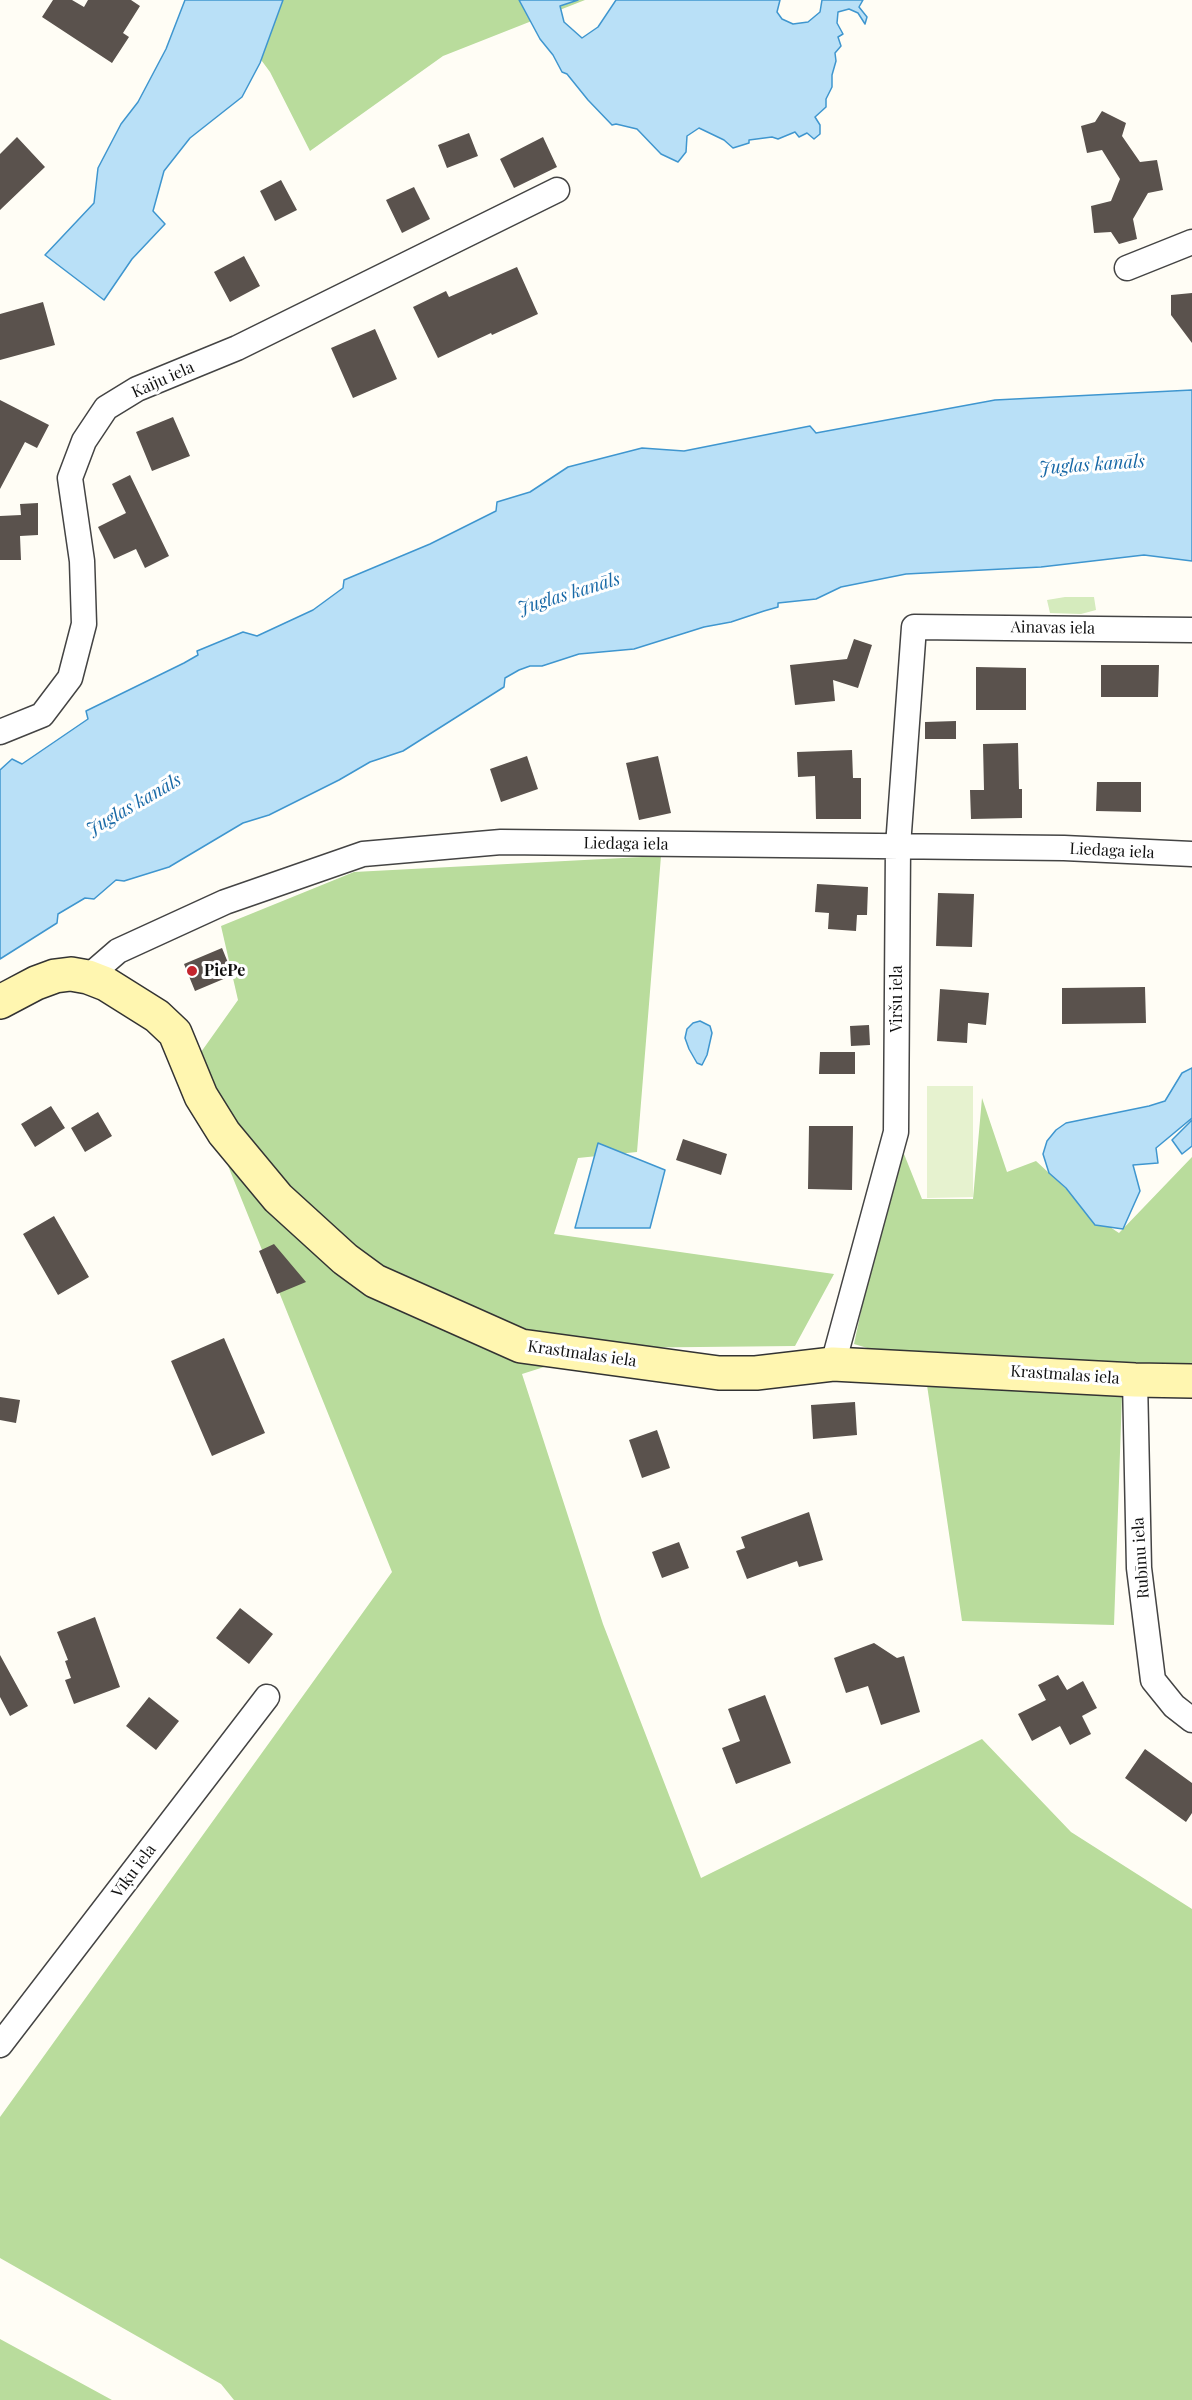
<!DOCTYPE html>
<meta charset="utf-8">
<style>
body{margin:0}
canvas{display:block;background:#fffdf5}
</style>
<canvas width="1192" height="2400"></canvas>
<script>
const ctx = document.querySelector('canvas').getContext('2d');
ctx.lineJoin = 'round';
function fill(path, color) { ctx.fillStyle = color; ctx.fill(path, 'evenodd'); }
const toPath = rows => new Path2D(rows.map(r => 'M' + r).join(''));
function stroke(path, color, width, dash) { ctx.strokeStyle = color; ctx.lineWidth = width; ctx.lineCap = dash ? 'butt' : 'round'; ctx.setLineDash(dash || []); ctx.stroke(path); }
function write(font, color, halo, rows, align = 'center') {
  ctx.font = font + ' "Playfair Display",serif'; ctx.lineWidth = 6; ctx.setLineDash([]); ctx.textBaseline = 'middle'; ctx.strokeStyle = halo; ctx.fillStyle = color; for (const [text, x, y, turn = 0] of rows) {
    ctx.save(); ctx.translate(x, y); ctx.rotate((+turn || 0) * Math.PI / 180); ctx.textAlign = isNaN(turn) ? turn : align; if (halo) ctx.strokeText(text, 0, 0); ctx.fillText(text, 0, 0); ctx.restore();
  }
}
const green = toPath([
 [1065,597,1094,597,1096,610,1081,614,1050,613,1047,600]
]);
const forest = toPath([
 [217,0,585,0,443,56,310,151,270,72],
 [661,856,637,1152,578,1158,554,1234,834,1274,795,1346,604,1348,522,1374,603,1624,701,1878,982,1739,1071,1832,1192,1909,1192,2400,234,2400,221,2384,0,2258,0,2117,392,1572,189,1069,238,1000,221,926,354,872],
 [982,1098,1007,1172,1036,1161,1101,1221,1119,1233,1192,1157,1192,1365,1123,1366,1114,1625,962,1621,924,1365,854,1344,883,1209,902,1149,922,1199,973,1199],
 [0,2339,112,2400,0,2400]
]);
const pitch = toPath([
 [927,1086,973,1086,973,1197,927,1198]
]);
const water = toPath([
 [185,0,283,0,260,63,242,97,190,138,164,171,153,211,165,224,132,259,104,300,45,255,94,203,98,168,121,124,138,102,166,49,185,0],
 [519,0,578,0,560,6,564,22,582,38,598,27,616,0,780,0,777,12,782,19,793,24,808,22,820,12,822,0,863,0,859,7,867,17,865,24,858,13,849,9,838,12,837,23,843,34,838,37,841,46,835,53,836,61,832,75,832,87,826,99,826,107,815,117,820,125,820,134,814,139,807,133,799,137,795,132,778,139,772,137,749,140,749,143,733,148,724,140,699,128,687,136,686,152,678,162,661,154,637,129,616,124,612,125,588,100,567,74,562,72,553,55,540,39,519,0],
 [1192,390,1192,561,1144,555,1041,567,906,574,841,587,816,599,778,603,778,607,764,611,731,622,704,627,634,649,579,654,542,666,530,666,519,670,505,678,504,687,403,751,370,762,339,780,269,815,243,823,169,867,124,881,116,880,94,899,85,898,58,914,57,923,0,959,0,770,12,759,22,764,88,719,86,711,184,663,198,655,197,651,243,632,257,636,313,610,343,588,344,580,430,544,496,511,497,502,530,492,568,467,642,448,684,451,810,426,816,433,995,400,1192,390],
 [700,1021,710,1026,712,1033,707,1055,702,1065,697,1063,689,1049,685,1038,687,1029,693,1023,700,1021],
 [1192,1068,1192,1118,1156,1148,1158,1163,1133,1165,1140,1191,1123,1229,1095,1225,1066,1188,1049,1173,1043,1154,1047,1141,1056,1130,1066,1123,1149,1106,1165,1101,1182,1073,1192,1068],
 [1192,1120,1192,1146,1182,1154,1172,1140,1192,1120],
 [598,1143,665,1170,650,1228,575,1228,598,1143]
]);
const building = toPath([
 [53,0,72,0,84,7,88,0,131,0,140,6,123,33,129,37,112,63,42,17],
 [1102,111,1126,123,1122,136,1140,162,1157,160,1163,190,1148,193,1133,219,1137,239,1119,244,1111,232,1094,233,1091,206,1111,201,1120,179,1102,150,1087,153,1081,126,1095,122],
 [469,133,478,156,447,168,438,145],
 [17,137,45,167,0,210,0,154],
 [543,137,557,167,514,188,500,159],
 [281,180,297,210,275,221,260,191],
 [414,187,430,219,402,233,386,200],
 [244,256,260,286,230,302,214,272],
 [517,267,538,314,492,335,491,333,438,358,413,307,446,291,449,297],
 [1192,293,1192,343,1171,315,1171,295],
 [43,302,55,345,0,360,0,314],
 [375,329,397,379,353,398,331,348],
 [0,400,49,425,37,448,25,442,0,489],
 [173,417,190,456,152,471,136,432],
 [130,475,169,556,145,568,136,549,114,559,98,527,126,513,112,484],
 [38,503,38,535,20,536,21,560,0,560,0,516,21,515,20,504],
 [854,639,872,645,858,688,833,680,835,701,795,705,790,665,847,659],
 [1101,665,1159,665,1158,697,1101,697],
 [976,667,1026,668,1026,710,976,710],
 [956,721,956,739,925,739,925,722],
 [1018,743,1019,789,1022,789,1022,818,971,819,970,790,984,790,983,744],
 [852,750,853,778,861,778,861,819,816,819,815,776,798,777,797,752],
 [527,756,538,789,501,802,490,769],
 [658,756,671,813,639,820,626,763],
 [1097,782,1141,782,1141,812,1096,811],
 [817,884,868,887,867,915,857,915,856,931,828,929,829,913,815,912],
 [938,893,974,894,972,947,936,946],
 [222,948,233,975,195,991,184,964],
 [1145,987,1146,1023,1062,1024,1062,988],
 [940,989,989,993,986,1025,968,1023,967,1043,937,1041],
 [869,1025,870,1045,851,1046,850,1026],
 [820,1052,855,1052,855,1074,819,1074],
 [51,1106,65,1128,35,1147,21,1124],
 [98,1112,112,1136,85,1152,71,1128],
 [809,1126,853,1126,852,1190,808,1189],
 [683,1139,727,1154,721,1175,676,1160],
 [54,1216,89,1277,58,1295,23,1234],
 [274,1244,306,1282,277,1294,259,1251],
 [224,1338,265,1433,212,1456,171,1361],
 [0,1397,20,1400,16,1423,0,1420],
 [855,1402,857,1435,813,1439,811,1405],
 [657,1430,670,1468,642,1478,629,1440],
 [809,1512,823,1560,799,1567,797,1561,747,1579,736,1551,745,1548,741,1537],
 [679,1542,689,1568,662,1578,652,1552],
 [240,1608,273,1634,249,1664,216,1638],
 [95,1617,120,1687,74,1704,65,1680,71,1678,65,1661,68,1660,57,1632],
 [874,1643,897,1658,904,1656,920,1712,881,1725,868,1686,846,1693,834,1658],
 [0,1655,28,1706,10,1716,0,1697],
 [1058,1675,1067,1690,1083,1681,1097,1708,1082,1716,1091,1734,1070,1745,1060,1726,1032,1741,1018,1714,1046,1700,1038,1685],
 [765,1695,791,1763,736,1784,722,1748,740,1741,728,1709],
 [149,1697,179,1721,156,1750,126,1726],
 [1145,1749,1192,1783,1192,1813,1186,1822,1125,1778]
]);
const street = toPath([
 [1127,268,1192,242],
 [0,732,42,715,70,678,84,624,82,561,70,478,84,441,106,408,137,389,237,348,557,190],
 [88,977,118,951,225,902,363,854,501,842,1064,848,1192,854],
 [833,1364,896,1132,898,846,914,627,1192,630],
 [1135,1380,1139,1568,1153,1680,1174,1706,1192,1720],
 [0,2045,267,1697]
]);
const secondary = toPath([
 [0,1002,36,983,55,976,71,974,88,977,106,984,157,1016,175,1033,201,1096,224,1133,278,1198,345,1259,375,1281,521,1346,719,1373,756,1373,833,1364,1135,1380,1192,1381]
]);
const markers = [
 [192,971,6,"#c4262e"]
];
const streetNames = [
 ["Kaiju iela",163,380,-24],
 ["Ainavas iela",1053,628,1],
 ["Liedaga iela",626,844,1],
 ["Liedaga iela",1112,851,3],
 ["Viršu iela",897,999,-90],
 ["Krastmalas iela",582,1354,8],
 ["Krastmalas iela",1065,1375,4],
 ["Rubīnu iela",1141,1558,-94],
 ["Vīķu iela",134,1871,-53]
];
const poiNames = [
 ["PiePe",204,971]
];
const waterNames = [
 ["Juglas kanāls",1092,465,-4],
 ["Juglas kanāls",569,594,-17],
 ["Juglas kanāls",134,805,-30]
];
fill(green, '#d5ebbd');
fill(forest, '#b9dc9c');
fill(pitch, '#e6f2cf');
fill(water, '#b9e0f7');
stroke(water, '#3f96cf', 1.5);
fill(building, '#5a524d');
stroke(street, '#444', 27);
stroke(secondary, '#333', 36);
stroke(street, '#fff', 24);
stroke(secondary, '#fff6b0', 33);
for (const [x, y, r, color] of markers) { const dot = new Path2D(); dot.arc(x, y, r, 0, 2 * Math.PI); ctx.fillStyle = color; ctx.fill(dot); stroke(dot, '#fff', 2); }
write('16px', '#111', '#fff', streetNames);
write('bold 16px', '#111', '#fff', poiNames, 'left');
write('italic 18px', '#1768a6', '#fff', waterNames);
</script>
